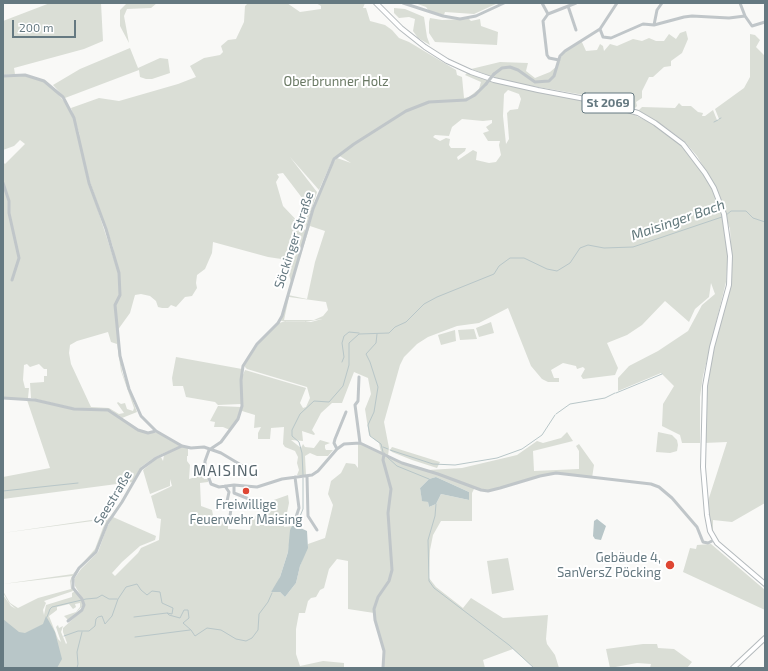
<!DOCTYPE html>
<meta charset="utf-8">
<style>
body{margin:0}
#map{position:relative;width:768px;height:671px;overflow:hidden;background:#f9f9f7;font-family:"Exo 2",sans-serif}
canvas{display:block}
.frame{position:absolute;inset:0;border:4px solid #657981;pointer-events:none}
.scale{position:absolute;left:12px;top:20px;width:64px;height:18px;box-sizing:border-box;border:2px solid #657981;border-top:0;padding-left:5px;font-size:12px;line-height:14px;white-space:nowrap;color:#657981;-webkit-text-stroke:3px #fff;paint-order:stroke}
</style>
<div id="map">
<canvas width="768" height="671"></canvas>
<div class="frame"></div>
<div class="scale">200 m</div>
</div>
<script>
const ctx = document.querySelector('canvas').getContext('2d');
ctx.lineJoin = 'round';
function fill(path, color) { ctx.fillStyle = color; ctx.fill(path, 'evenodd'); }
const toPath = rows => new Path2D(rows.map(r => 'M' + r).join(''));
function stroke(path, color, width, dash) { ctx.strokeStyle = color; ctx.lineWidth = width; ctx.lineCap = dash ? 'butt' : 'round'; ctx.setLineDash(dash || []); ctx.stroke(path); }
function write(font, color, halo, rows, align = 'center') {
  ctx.font = font + ' "Exo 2",sans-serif'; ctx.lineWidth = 4; ctx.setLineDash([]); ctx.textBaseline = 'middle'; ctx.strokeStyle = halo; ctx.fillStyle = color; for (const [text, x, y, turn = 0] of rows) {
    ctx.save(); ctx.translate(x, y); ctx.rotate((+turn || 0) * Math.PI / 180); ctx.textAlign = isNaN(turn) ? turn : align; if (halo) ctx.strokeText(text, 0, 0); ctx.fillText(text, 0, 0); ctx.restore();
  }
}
const green = toPath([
 [50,3,101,3,103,41,84,49,14,68,15,74,3,75,3,21],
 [127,3,157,3,151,8,127,9,124,16,129,43,120,26,120,10],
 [248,3,287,3,300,12,321,9,321,6,316,3,365,3,363,8,366,8,370,21,385,25,392,30,399,38,409,42,456,70,457,75,462,77,464,98,469,97,479,89,481,82,465,75,467,73,509,86,583,99,617,107,656,125,676,140,693,158,713,189,724,221,728,256,726,282,703,376,700,397,700,443,682,443,680,435,662,426,663,404,674,386,661,373,618,391,618,378,629,366,658,351,688,331,702,305,715,294,711,283,709,297,695,309,689,322,665,301,642,325,627,335,607,343,618,368,615,375,583,379,581,376,585,369,583,367,577,369,576,366,563,363,551,370,554,378,559,378,559,382,548,382,542,379,531,366,508,308,479,323,457,326,428,337,417,344,404,357,400,365,384,422,389,448,388,456,402,463,428,470,462,468,517,455,537,441,543,443,561,438,567,432,573,441,533,451,534,471,579,469,579,451,576,446,579,444,594,465,592,478,556,473,540,476,488,491,474,489,472,493,472,521,441,521,433,535,430,550,429,578,436,587,463,608,471,598,503,618,548,615,546,639,547,644,555,655,559,668,534,668,513,649,483,660,485,668,383,668,384,651,374,613,348,609,348,561,337,559,329,569,324,588,320,590,316,597,311,598,308,601,305,613,299,613,296,629,296,654,300,666,323,661,344,663,344,668,3,668,3,595,11,606,16,609,9,603,3,593,3,591,10,603,18,608,38,598,71,589,70,581,72,576,3,584,73,574,95,549,104,525,100,520,3,533,98,519,104,516,109,518,118,506,132,482,3,499,3,477,50,468,27,400,3,399,36,400,61,407,75,409,108,410,115,413,136,430,145,433,158,433,180,446,155,457,141,467,118,506,106,524,95,552,73,575,71,583,73,591,44,601,46,603,43,610,44,615,46,605,72,597,72,593,75,591,83,601,83,606,68,620,64,616,76,612,80,607,80,603,75,604,76,607,73,609,69,604,57,607,57,610,49,616,58,639,61,642,56,627,58,625,59,628,63,626,61,632,66,644,67,643,63,632,63,628,84,609,84,601,75,586,74,579,81,569,98,552,107,527,113,517,156,536,155,540,140,546,122,562,112,573,115,576,138,553,141,548,159,540,161,519,157,518,151,496,172,486,170,479,170,486,150,494,143,470,156,459,161,457,163,461,164,455,182,446,188,448,188,456,187,456,187,461,190,465,189,479,202,475,204,479,208,479,208,482,200,483,201,506,212,510,214,520,228,521,228,529,250,530,252,516,263,517,264,501,271,501,288,495,289,503,284,527,292,526,288,552,278,583,271,592,280,592,285,597,296,583,300,566,308,544,325,538,333,505,328,494,331,481,341,473,346,463,355,464,358,468,358,443,381,452,379,443,369,435,365,409,371,394,368,378,354,372,342,403,332,403,321,413,312,430,315,434,314,435,302,431,303,441,291,440,301,448,303,444,305,447,314,448,320,440,330,443,325,445,325,448,326,450,333,450,328,456,317,456,310,453,305,456,306,475,297,475,299,470,297,463,298,457,295,451,285,447,283,444,284,427,271,428,270,439,258,439,258,433,261,427,254,428,255,415,242,411,242,377,245,370,306,388,300,403,303,408,306,407,310,398,307,387,247,369,244,366,261,340,279,323,286,321,311,322,322,319,305,322,281,321,312,214,332,164,337,158,351,163,338,155,331,163,319,190,290,157,317,192,306,228,304,215,309,207,283,173,277,174,279,177,276,182,283,206,302,226,304,215,305,228,291,217,306,231,291,283,289,274,285,272,288,260,268,257,213,242,212,253,205,269,197,275,196,283,197,288,192,296,185,297,176,307,171,305,168,308,162,308,158,307,156,301,150,296,141,294,135,295,130,313,117,331,122,372,137,412,122,418,112,411,106,409,74,408,31,398,30,383,44,382,44,376,47,376,47,369,44,369,39,364,30,367,27,364,24,365,23,380,25,388,29,388,28,398,3,398,3,162,5,164,25,144,20,140,14,146,3,150,3,76,28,76,41,80,51,86,68,106,80,136,71,108,99,98,119,101,178,84,196,77,190,66,204,58,220,55,223,52,221,46,228,40,236,39,244,22,245,6],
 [508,90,519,94,521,99,518,109,510,110,507,113,509,139,506,144,503,116,504,94],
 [462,119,483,121,492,120,492,123,486,127,489,131,483,133,488,141,500,141,499,145,501,155,496,162,489,163,476,160,477,152,473,150,458,160,457,157,465,151,466,148,451,148,449,145,450,139,446,138,440,141,433,137,435,135,449,136,452,127],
 [81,148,90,182,113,247,116,266,90,186],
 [310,226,325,231,315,262,307,299,288,295],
 [289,297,326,302,328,310,323,316,314,320,284,320],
 [108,332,111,342,117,344,121,371,134,408,133,411,127,409,125,403,121,404,118,402,117,403,124,413,119,414,109,408,91,407,71,364,69,353,70,345,77,341],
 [436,477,469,492,469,500,441,494,436,504,429,507,428,502,422,500,420,488,429,479],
 [415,3,498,3,474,14,445,12,444,15,429,11,426,7],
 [394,8,405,9,424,17,427,37,430,45,418,38,413,31,415,19,409,17,399,18,394,13],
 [430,18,442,20,469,19,471,21,480,19,481,26,498,32,497,45,435,42,429,33,429,22],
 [686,31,688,39,682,53,671,61,671,66,664,67,653,77,649,77,642,91,642,98,636,102,637,106,635,108,595,97,521,84,493,77,471,69,500,62,528,63,526,71,535,78,550,72,557,66,561,57,565,51,581,40,586,51,597,50,600,44,603,46,604,51,610,44,617,46,633,39,642,41,649,38,656,41,664,41,669,34,676,39,680,33],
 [750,34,755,35,760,40,756,47,765,56,765,503,732,522,713,520,713,532,710,525,708,501,727,442,704,443,705,398,710,361,730,287,732,264,730,229,716,188,697,156,684,141,665,127,638,111,642,107,675,108,679,103,682,106,691,106,698,112,703,113,702,116,705,116,713,110,717,120,719,119,715,109,744,88,750,77],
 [130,48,138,68,160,58,168,59,170,73,152,79,146,79,140,77,139,70,65,98,53,85,80,69],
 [491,322,494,333,479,337,476,328],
 [474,329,477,339,460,340,458,330],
 [455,330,456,341,441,345,438,335],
 [176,357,242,369,241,404,218,405,215,402,186,397,183,386,173,386,172,378],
 [218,406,241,407,236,423,230,430,223,427,214,427,215,422,210,421],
 [658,432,672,435,677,440,678,445,677,451,670,453,656,452],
 [392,447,440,462,437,468,412,460,392,452,390,450],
 [711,544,765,590,765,610,683,572,690,548,696,549,697,545],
 [508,558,514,590,492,594,487,561],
 [643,644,657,644,658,648,674,649,692,662,687,668,650,668,651,664,637,663,610,668,606,649]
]);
const water = toPath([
 [436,477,469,492,469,500,441,494,436,504,429,507,428,502,422,501,420,488,429,479],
 [597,519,606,526,601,540,595,539,593,536,594,521],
 [294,525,307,531,308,548,300,566,296,583,285,597,280,592,271,592,280,577,288,552,290,530,292,526],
 [46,616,55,632,62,659,57,668,3,668,3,619,19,632,25,633,43,624]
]);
const stream = toPath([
 [719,119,721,118],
 [714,122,718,120],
 [725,216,731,211,746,211,753,218,765,222],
 [377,334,376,343,366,354,370,362,378,387,374,412,368,425,370,436,381,444,383,452],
 [342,362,344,357,342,343,344,336,349,332,359,333],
 [616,393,662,374],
 [556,414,570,404,605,398,615,393],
 [383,447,388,449],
 [390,450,433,464,455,465,497,458,522,449,542,435,555,415],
 [387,457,397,466,429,479],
 [303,475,302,453,299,442,292,436,292,430,300,414,314,401,329,402,343,386,349,365,349,343,359,334,389,333,395,327,406,322,424,304,437,297,494,274,499,266,510,258,524,258,547,269,557,271,570,263,580,248,588,245,604,248,633,247,722,217],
 [3,491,78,483],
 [436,504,435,516,428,540,429,581,434,588,509,645,534,668],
 [296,526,303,509,303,478],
 [47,617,50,609,52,607,86,599,97,598,102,595,109,599,117,599],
 [134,617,167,613],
 [64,636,78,631,89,631,95,626,96,619,98,617,102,616,105,624,112,616,118,599,126,587,137,584,141,590,147,595,152,591,160,592,162,603,173,608,172,614,167,613,169,615,180,618,184,610,188,610,189,618,183,623,191,630,195,636,207,628,221,630,236,639,246,641,252,638,258,630,259,614,268,602,272,593],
 [135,637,190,630],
 [77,668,78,664,77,652,82,632]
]);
const minor = toPath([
 [403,3,443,16,460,19,476,16,504,3],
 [542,3,548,14],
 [740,3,745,16,752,26,765,22],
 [568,6,576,30],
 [654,25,657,10,662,3],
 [600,29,603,37,611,38,643,24,654,25,684,17,692,16,729,18,745,16],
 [559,60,549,58,547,55,543,21,548,14,576,3],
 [494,74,502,68,510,67,518,70,535,82,549,81,554,76,560,56,565,51,600,29,617,3],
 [3,76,25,75,44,81,63,97,74,118,89,183,106,229,119,273,120,295,115,305,120,356,129,389,141,416,156,431,182,446,191,448,204,447,221,453,251,471],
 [3,183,9,201,9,213,19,258,12,280],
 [359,377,358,401,355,405,360,443],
 [3,398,35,400,74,409,108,410,138,430,148,433,156,431],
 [337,449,334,443,335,439,346,412],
 [209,450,205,461,205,467,211,484,219,487,234,485,257,487,282,479,312,475,318,471,337,449,344,444,360,443,402,463,438,474,481,490,488,491,500,488,540,476,556,473,651,484,659,487,672,498,697,527,703,542,708,543,714,540],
 [209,450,221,442,238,419,242,406,241,380,243,366,257,344,278,323,282,316,313,209,334,159,354,144,406,111,429,102,466,100,475,95,486,84],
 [307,476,308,516,317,530],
 [234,485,234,493,249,499],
 [225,486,229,492,226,506,231,509,230,516],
 [294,523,299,508,295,477],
 [68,621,82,610,84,605,82,599,73,588,73,578,79,568,96,552,107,524,122,502,141,469,156,458,182,446],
 [383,668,384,651,375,620,374,609,378,597,389,581,392,570,388,513,391,489,383,460,384,454]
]);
const major = toPath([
 [376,3,401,28,425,47,447,61,471,72,494,80,538,90,601,102,638,113,655,123,683,144,705,173,714,188,724,214,730,256,729,285,712,347,705,386,703,467,707,515,710,531,717,543,765,584],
 [733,668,765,638]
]);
const minorBridge = toPath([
 [486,84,494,74]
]);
const markers = [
 [246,491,4,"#de4633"],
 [670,565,5,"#de4633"]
];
const shields = [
 [608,103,52]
];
const shieldNames = [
 ["St 2069",608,103]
];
const parkNames = [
 ["Oberbrunner Holz",336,82]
];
const streetNames = [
 ["Söckinger Straße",294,240,-72],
 ["Seestraße",113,498,-59]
];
const poiNames = [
 ["Freiwillige",246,505],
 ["Feuerwehr Maising",246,520],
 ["Gebäude 4,",661,558,"right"],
 ["SanVersZ Pöcking",661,573,"right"]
];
const waterNames = [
 ["Maisinger Bach",678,220,-19]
];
const quarterNames = [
 ["MAISING",226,471]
];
fill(green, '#daded6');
fill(water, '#b8c6c8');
stroke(stream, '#b8c6c8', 1);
stroke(major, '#b4babd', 6);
stroke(minor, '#c0c6c9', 3);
stroke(major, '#fff', 4);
stroke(minorBridge, '#c0c6c9', 3);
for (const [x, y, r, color] of markers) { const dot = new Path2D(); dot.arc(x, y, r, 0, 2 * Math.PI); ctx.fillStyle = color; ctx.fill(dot); stroke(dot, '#fff', 1.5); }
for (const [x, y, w] of shields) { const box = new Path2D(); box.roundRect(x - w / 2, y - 10, w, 20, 3); ctx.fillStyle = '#fff'; ctx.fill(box); stroke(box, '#657981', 1); }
write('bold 12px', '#657981', null, shieldNames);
write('13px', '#6a7964', '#fff', parkNames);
write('13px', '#657981', '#fff', streetNames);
write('13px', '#657981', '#fff', poiNames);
write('italic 14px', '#60777b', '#fff', waterNames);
ctx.letterSpacing = '1px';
write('15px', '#57666d', '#fff', quarterNames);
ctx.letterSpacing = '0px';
</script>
